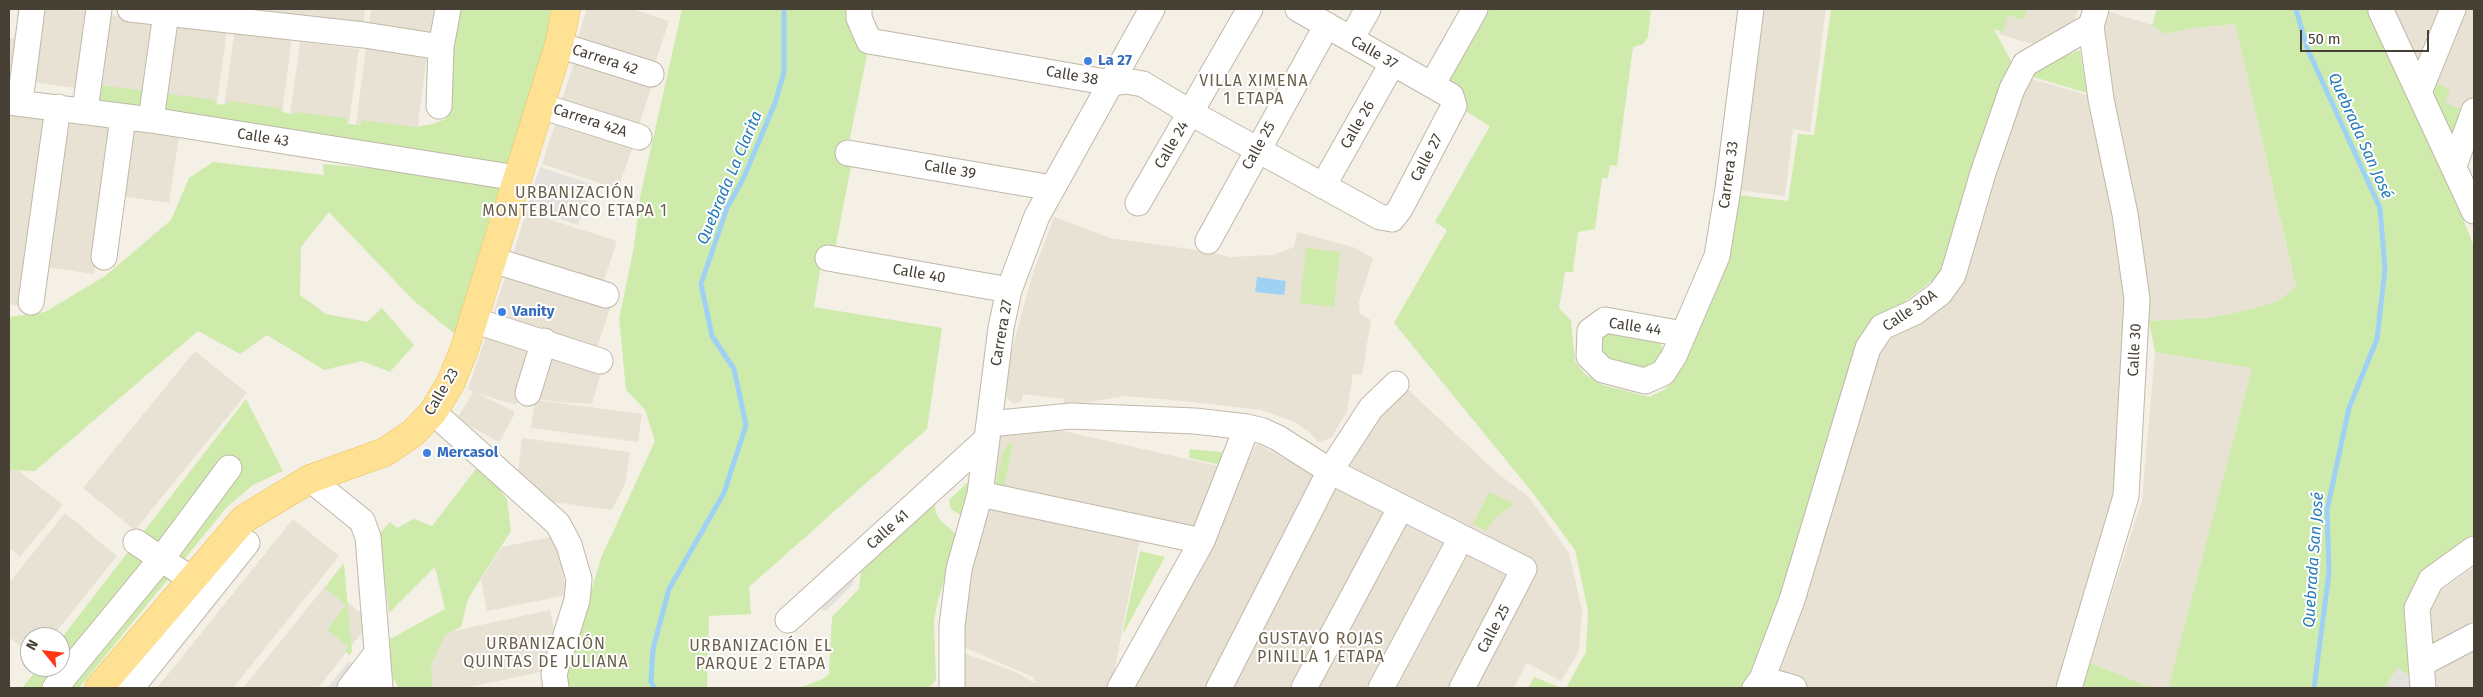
<!DOCTYPE html>
<meta charset="utf-8">
<style>
body{margin:0}
#map{position:relative;width:2483px;height:697px;overflow:hidden;background:#f4f0e6;font-family:"Fira Sans",sans-serif}
canvas{display:block}
.frame{position:absolute;inset:0;border:10px solid #474035;pointer-events:none}
.north{position:absolute;left:20px;top:627px;width:50px;height:50px;box-sizing:border-box;background:#fff;border:1px solid #b5b3ae;border-radius:50%;rotate:299deg;font-size:14px;font-weight:700;line-height:20px;text-align:center;color:#474035}
.north::after{content:'';display:block;margin:auto;width:18px;height:22px;background:#ff3712;clip-path:polygon(50% 0,100% 100%,50% 72%,0 100%)}
.scale{position:absolute;left:2300px;top:30px;width:129px;height:22px;box-sizing:border-box;border:2px solid #474035;border-top:0;padding-left:6px;font-size:15px;line-height:18px;white-space:nowrap;color:#474035;-webkit-text-stroke:4px #fff;paint-order:stroke}
</style>
<div id="map">
<canvas width="2483" height="697"></canvas>
<div class="frame"></div>
<div class="north">N</div>
<div class="scale">50 m</div>
</div>
<script>
const ctx = document.querySelector('canvas').getContext('2d');
ctx.lineJoin = 'round';
function fill(path, color) { ctx.fillStyle = color; ctx.fill(path, 'evenodd'); }
const toPath = rows => new Path2D(rows.map(r => 'M' + r).join(''));
function stroke(path, color, width, dash) { ctx.strokeStyle = color; ctx.lineWidth = width; ctx.lineCap = dash ? 'butt' : 'round'; ctx.setLineDash(dash || []); ctx.stroke(path); }
function write(font, color, halo, rows, align = 'center') {
  ctx.font = font + ' "Fira Sans",sans-serif'; ctx.lineWidth = 4; ctx.setLineDash([]); ctx.textBaseline = 'middle'; ctx.strokeStyle = halo; ctx.fillStyle = color; for (const [text, x, y, turn = 0] of rows) {
    ctx.save(); ctx.translate(x, y); ctx.rotate((+turn || 0) * Math.PI / 180); ctx.textAlign = isNaN(turn) ? turn : align; if (halo) ctx.strokeText(text, 0, 0); ctx.fillText(text, 0, 0); ctx.restore();
  }
}
const residential = toPath([
 [35,9,94,11,84,89,25,81],
 [199,9,365,9,362,30],
 [371,9,434,9,430,39,368,31],
 [587,9,632,9,669,21,654,66,577,41],
 [1751,9,1826,9,1810,132,1793,129,1785,196,1728,189],
 [2010,9,2078,9,2074,21,2042,47,1999,34,2006,11],
 [2391,9,2447,9,2420,80],
 [2455,9,2474,9,2474,102,2453,157,2423,89],
 [2107,11,2152,25,2165,34,2193,28,2235,24,2296,288,2278,301,2248,310,2210,318,2149,321,2150,302,2136,216,2100,53],
 [101,14,161,21,150,99,91,92],
 [167,23,227,31,216,109,157,102],
 [235,29,292,37,282,113,224,106],
 [9,38,23,40,9,99],
 [300,42,359,49,349,123,290,116],
 [366,48,427,56,417,132,356,124],
 [576,57,653,82,638,128,561,103],
 [2018,75,2101,99,2125,214,2128,456,2069,688,1755,688,1868,348,1940,293],
 [9,112,51,118,22,306,9,304],
 [557,118,634,143,618,189,542,164],
 [60,119,116,127,94,274,38,266],
 [125,129,179,137,169,203,115,195],
 [526,212,617,241,602,286,512,257],
 [1054,217,1110,238,1211,252,1230,257,1273,255,1294,247,1297,232,1353,247,1373,258,1359,302,1360,314,1371,320,1362,375,1353,374,1347,411,1331,438,1318,442,1309,432,1295,422,1261,410,1183,401,1125,396,1064,406,1064,399,1023,394,1021,402,1014,404,1005,395,1011,353,1032,276],
 [507,271,611,305,596,351,492,317],
 [487,333,534,348,516,405,476,393,514,411,514,415,499,442,457,419,473,392,468,389],
 [195,351,247,393,135,530,83,488],
 [547,351,602,369,592,404,557,402,532,398],
 [2155,352,2252,368,2168,688,2153,688,2090,663,2142,500],
 [1400,382,1497,473,1529,497,1569,553,1582,610,1579,651,1561,681,1527,663,1514,688,1126,688,1257,444,1289,461,1330,471],
 [535,400,642,414,638,442,531,428],
 [989,424,1050,428,1231,469,1202,541,1142,529,1111,688,960,688,961,652,1018,673,1036,684,1033,677,959,645],
 [522,438,630,452,625,484,612,510,545,501,518,470],
 [9,470,19,471,63,505,20,557,9,548],
 [65,513,117,556,52,637,30,637,30,654,9,637,9,583],
 [293,519,339,556,233,688,157,688],
 [556,536,567,595,487,611,481,580,502,547],
 [2474,567,2474,634,2428,659,2419,616,2432,597],
 [326,585,371,621,318,688,243,688],
 [550,610,556,640,541,672,465,688,434,688,429,666,444,633],
 [2474,640,2474,688,2428,688,2427,664]
]);
const green = toPath([
 [459,9,552,9,550,31,509,163,500,167,161,117,162,93,215,100,215,104,228,105,228,101,281,108,281,111,293,115,294,112,347,118,347,124,361,125,361,120,414,127,433,124,445,119],
 [682,9,847,9,868,50,848,147,852,161,835,249,820,270,814,307,942,328,927,429,749,587,751,614,709,616,707,688,565,688,565,678,601,558,655,441,645,410,626,390,619,319,634,247,640,197],
 [1484,9,1651,9,1648,37,1643,44,1633,47,1617,166,1610,165,1608,178,1602,178,1595,229,1578,232,1573,272,1565,272,1559,308,1571,320,1575,361,1585,374,1603,385,1649,397,1664,390,1677,374,1738,195,1788,201,1798,134,1814,135,1831,9,2027,9,2023,20,2008,15,2003,32,1994,29,2011,61,1938,276,1866,332,1756,675,1745,688,1566,688,1586,652,1588,611,1575,550,1532,492,1394,323,1447,230,1435,222,1490,126,1462,109,1444,79],
 [2157,9,2368,9,2445,175,2474,246,2474,537,2437,565,2412,677,2397,669,2385,688,2168,688,2252,368,2155,352,2149,321,2209,318,2248,310,2278,301,2296,287,2235,24,2193,28,2165,34,2152,25],
 [2077,51,2080,51,2087,93,2030,76,2034,70],
 [2429,81,2450,89,2445,103,2466,111,2456,144,2431,99],
 [96,85,149,91,147,111,96,106],
 [213,162,324,175,323,164,500,180,502,191,490,217,455,334,414,301,329,212,301,247,300,295,326,314,367,322,382,308,414,345,390,372,362,361,324,370,267,335,240,354,198,331,35,471,9,470,9,317,45,312,105,276,171,220,189,178],
 [1306,248,1340,252,1334,307,1300,303],
 [1610,330,1660,342,1664,354,1662,360,1647,369,1613,362,1602,356,1600,338],
 [246,399,283,471,253,485,227,507,79,688,22,688,39,667,60,667,60,640],
 [1009,443,1013,443,1003,491,999,489,996,480,1003,452],
 [1190,449,1230,453,1226,466,1189,458],
 [479,465,507,499,511,531,468,599,461,627,446,634,431,665,433,688,399,688,391,675,390,639,445,609,435,567,389,613,379,534,390,522,397,528,414,519,432,526],
 [970,480,963,517,951,509,949,500],
 [1489,492,1514,504,1494,519,1486,531,1473,524],
 [934,499,936,513,940,520,958,536,937,604,934,621,936,680,929,688,799,688,823,679,829,674,832,617,859,589,862,563],
 [1140,551,1165,557,1124,632,1123,631],
 [344,563,352,652,349,655,345,651,348,646,327,630,346,605,326,589,328,583],
 [2090,663,2153,688,2083,688],
 [1534,677,1562,688,1528,688]
]);
const parking = toPath([
 [540,167,592,184,578,225,527,208],
 [855,568,853,584,826,611,813,606],
 [349,661,358,668,342,688,327,688],
 [2397,668,2412,677,2412,688,2385,688]
]);
const water = toPath([
 [1257,277,1286,281,1284,295,1255,292]
]);
const stream = toPath([
 [2296,9,2307,48,2380,208,2385,269,2377,339,2349,408,2327,510,2329,573,2314,688],
 [654,688,651,681,653,649,669,589,724,493,746,425,734,369,712,336,701,284,727,208,744,177,775,103,784,72,784,9]
]);
const minor = toPath([
 [130,9,364,35,441,47],
 [859,9,859,18,869,41,1111,83,1126,81,1143,84,1191,113,1380,217,1392,219,1400,209,1454,106,1451,96,1298,9],
 [2382,9,2381,11,2474,211],
 [1351,39,1368,9],
 [559,45,651,74],
 [1432,85,1475,9],
 [2420,90,2453,9],
 [9,102,151,120,517,178],
 [20,102,32,9],
 [439,106,441,47,448,9],
 [541,106,639,137],
 [85,110,99,9],
 [151,120,166,13],
 [848,153,1052,188],
 [2454,166,2474,111],
 [1323,186,1392,64],
 [1138,203,1250,9],
 [1208,241,1327,25],
 [104,257,123,117],
 [828,258,1009,290],
 [493,260,606,295],
 [31,302,58,107],
 [473,320,600,361],
 [1683,334,1605,320,1590,331,1589,356,1603,370,1645,381,1663,373,1674,356,1717,256,1728,189,1751,9],
 [528,393,544,341],
 [433,412,558,524,569,545,579,579,577,600,554,674,556,688],
 [989,424,1071,416,1195,421,1247,427,1263,431,1278,438,1330,471,1524,569,1462,688],
 [310,479,362,521,368,537,380,688],
 [980,494,1202,541],
 [136,542,191,579],
 [788,620,987,439],
 [2421,664,2474,636],
 [1762,679,1794,688],
 [55,688,162,558,229,468],
 [131,688,247,543],
 [350,688,377,653],
 [952,688,952,626,959,569,980,494,1001,328,1009,290,1037,216,1152,9],
 [1120,688,1202,541,1247,427],
 [1219,688,1330,471,1371,408,1396,384],
 [1304,688,1401,507],
 [1381,688,1461,538],
 [1755,688,1762,679,1792,600,1868,348,1882,327,1915,312,1940,293,1953,275,1983,173,2012,89,2025,64,2091,26],
 [2069,688,2126,496,2137,299,2125,214,2101,99,2091,26,2096,9],
 [2423,688,2417,608,2431,580,2474,549]
]);
const major = toPath([
 [99,688,244,519,310,479,385,452,413,433,433,412,451,382,464,350,559,45,566,9]
]);
const markers = [
 [1088,61,5,"#3f7fe0"],
 [502,312,5,"#3f7fe0"],
 [427,453,5,"#3f7fe0"]
];
const streetNames = [
 ["Calle 37",1374,53,30],
 ["Carrera 42",605,60,18],
 ["Calle 38",1072,76,10],
 ["Carrera 42A",590,121,18],
 ["Calle 26",1358,125,-60],
 ["Calle 43",263,138,9],
 ["Calle 24",1172,145,-60],
 ["Calle 25",1259,146,-61],
 ["Calle 27",1427,158,-62],
 ["Calle 39",950,170,10],
 ["Carrera 33",1729,175,-82],
 ["Calle 40",919,274,10],
 ["Calle 30A",1910,311,-34],
 ["Calle 44",1635,327,8],
 ["Carrera 27",1002,333,-80],
 ["Calle 30",2135,350,-87],
 ["Calle 23",442,392,-59],
 ["Calle 41",888,530,-42],
 ["Calle 25",1494,629,-62]
];
const shopNames = [
 ["La 27",1098,61],
 ["Vanity",512,312],
 ["Mercasol",437,453]
];
const neighbourhoodNames = [
 ["VILLA XIMENA",1254,82],
 ["1 ETAPA",1254,100],
 ["URBANIZACIÓN",575,194],
 ["MONTEBLANCO ETAPA 1",575,212],
 ["GUSTAVO ROJAS",1321,640],
 ["PINILLA 1 ETAPA",1321,658],
 ["URBANIZACIÓN",546,645],
 ["QUINTAS DE JULIANA",546,663],
 ["URBANIZACIÓN EL",761,647],
 ["PARQUE 2 ETAPA",761,665]
];
const waterNames = [
 ["Quebrada San José",2360,136,66],
 ["Quebrada La Clarita",730,178,-67],
 ["Quebrada San José",2314,560,-86]
];
fill(residential, '#e8e2d4');
fill(green, '#ceebac');
fill(parking, '#e5e2de');
fill(water, '#9fd1f5');
stroke(stream, '#9fd1f5', 5);
stroke(minor, '#c0b8a8', 27);
stroke(major, '#ebc15d', 29);
stroke(minor, '#fff', 25);
stroke(major, '#ffe194', 28);
for (const [x, y, r, color] of markers) { const dot = new Path2D(); dot.arc(x, y, r, 0, 2 * Math.PI); ctx.fillStyle = color; ctx.fill(dot); stroke(dot, '#fff', 2); }
write('15px', '#474035', '#fff', streetNames);
write('bold 15px', '#366cbe', '#fff', shopNames, 'left');
ctx.letterSpacing = '1px';
write('16px', '#6b5e4b', '#fff', neighbourhoodNames);
ctx.letterSpacing = '0px';
write('italic 16px', '#277bba', '#fff', waterNames);
</script>
